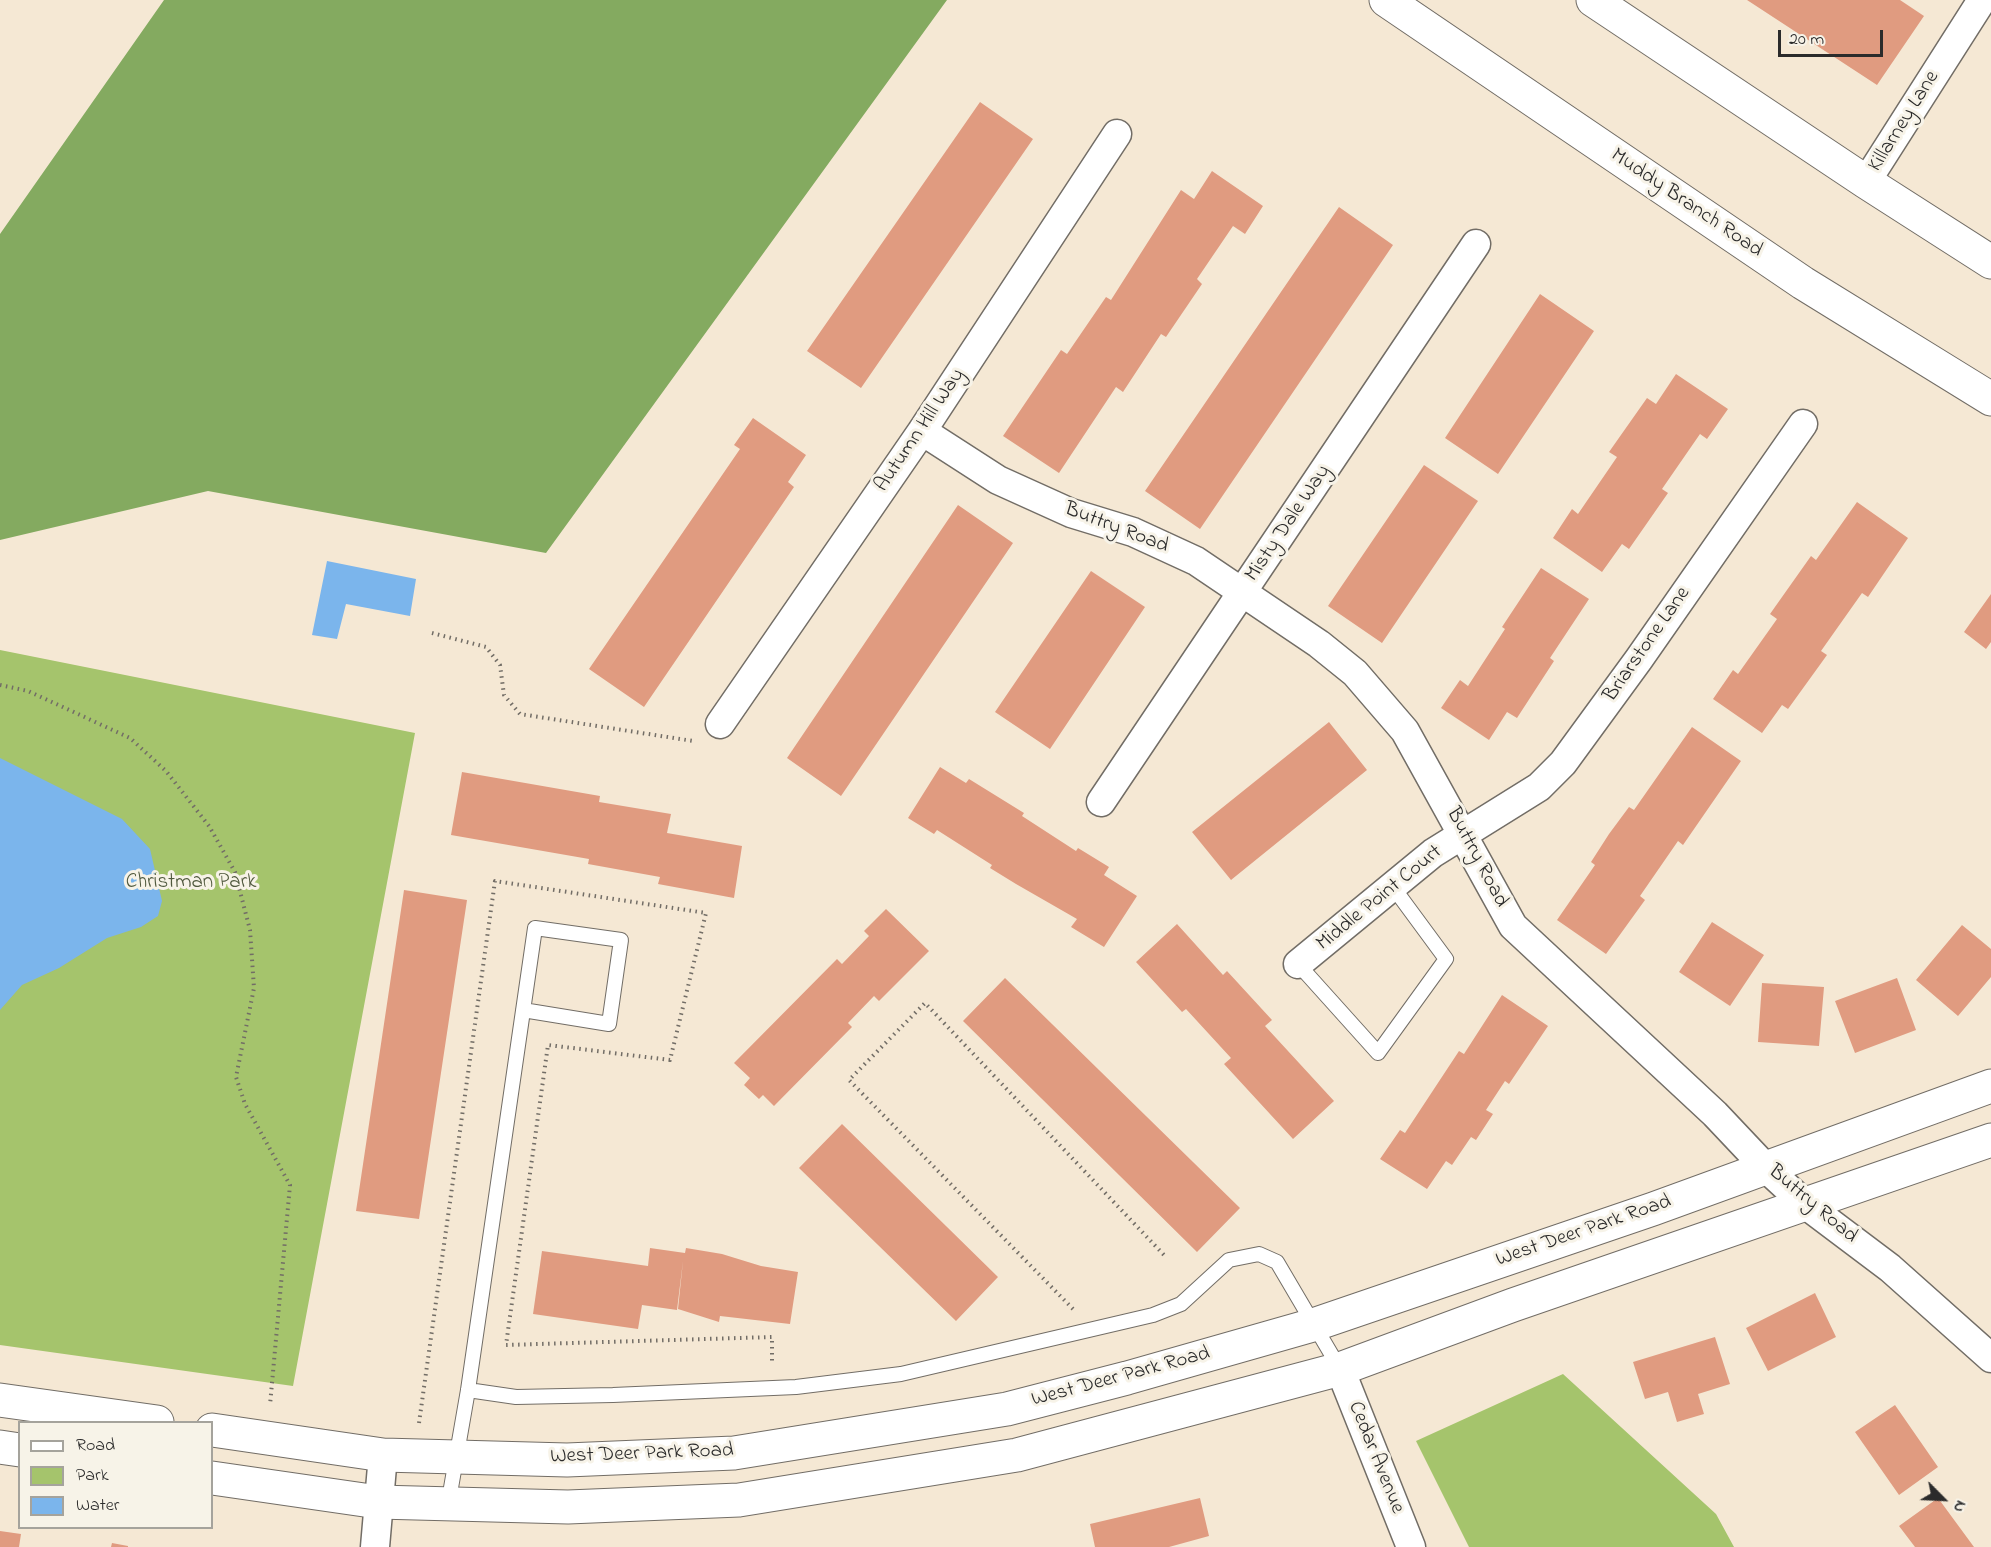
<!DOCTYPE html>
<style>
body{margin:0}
#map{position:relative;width:1991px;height:1547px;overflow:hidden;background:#f5e8d4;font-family:"Indie Flower",sans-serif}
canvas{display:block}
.legend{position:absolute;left:18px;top:1421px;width:195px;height:108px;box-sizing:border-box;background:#f7f3e8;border:2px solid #a5a39c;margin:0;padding:8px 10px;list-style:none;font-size:18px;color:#2b2b2b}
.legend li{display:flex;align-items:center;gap:12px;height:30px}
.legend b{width:30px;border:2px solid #a5a39c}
.north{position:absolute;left:1913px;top:1469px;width:60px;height:60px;-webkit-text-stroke:4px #f7f3e8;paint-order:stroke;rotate:114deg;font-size:16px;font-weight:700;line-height:24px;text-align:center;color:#2b2b2b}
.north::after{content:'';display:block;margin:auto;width:21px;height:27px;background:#2b2b2b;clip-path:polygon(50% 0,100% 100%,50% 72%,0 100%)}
.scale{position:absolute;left:1778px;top:30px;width:105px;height:27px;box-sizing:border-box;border:3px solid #2b2b2b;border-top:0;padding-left:8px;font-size:18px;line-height:21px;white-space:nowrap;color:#2b2b2b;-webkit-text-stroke:4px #f7f3e8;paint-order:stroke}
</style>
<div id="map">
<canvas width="1991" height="1547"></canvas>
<ul class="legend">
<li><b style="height:8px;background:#fff"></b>Road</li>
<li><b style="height:16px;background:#a5c46c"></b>Park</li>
<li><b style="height:16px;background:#7bb5ec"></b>Water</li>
</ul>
<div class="north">N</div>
<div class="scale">20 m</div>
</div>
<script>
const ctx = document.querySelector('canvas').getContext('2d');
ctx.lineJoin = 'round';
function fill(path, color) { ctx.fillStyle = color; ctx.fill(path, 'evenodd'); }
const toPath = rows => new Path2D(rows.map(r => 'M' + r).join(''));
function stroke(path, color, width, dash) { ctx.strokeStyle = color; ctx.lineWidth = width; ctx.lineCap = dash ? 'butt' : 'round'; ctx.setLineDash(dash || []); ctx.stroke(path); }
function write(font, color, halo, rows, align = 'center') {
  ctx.font = font + ' "Indie Flower",sans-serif'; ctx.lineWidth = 6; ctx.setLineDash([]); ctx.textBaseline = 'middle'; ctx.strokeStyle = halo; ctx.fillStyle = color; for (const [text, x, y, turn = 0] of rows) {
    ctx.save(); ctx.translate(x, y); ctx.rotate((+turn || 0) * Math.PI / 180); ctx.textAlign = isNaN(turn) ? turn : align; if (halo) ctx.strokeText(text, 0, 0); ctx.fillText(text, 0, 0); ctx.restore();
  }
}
const green = toPath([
 [0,650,415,733,293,1386,0,1345],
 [1563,1374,1716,1514,1734,1547,1469,1547,1416,1441]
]);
const forest = toPath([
 [164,0,947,0,546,553,208,491,0,540,0,234]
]);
const water = toPath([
 [327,561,416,579,410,616,346,604,337,639,312,635],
 [0,758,122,819,150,849,162,901,158,916,141,927,107,938,59,968,22,985,0,1010]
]);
const building = toPath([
 [1747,0,1900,0,1924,16,1877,85],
 [980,102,1033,139,861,388,807,351],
 [1212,171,1263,206,1245,234,1233,226,1197,279,1202,284,1166,337,1161,334,1123,392,1116,387,1059,473,1003,436,1061,350,1067,354,1106,297,1111,300,1181,190,1194,199],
 [1339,207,1393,245,1200,529,1145,491],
 [1540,294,1594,331,1498,474,1445,438],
 [1676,374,1728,409,1707,439,1700,434,1662,489,1668,493,1629,549,1622,544,1602,572,1553,538,1572,509,1578,514,1617,457,1609,452,1647,398,1656,404],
 [753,418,806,455,788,482,794,487,644,707,589,669,740,449,734,445],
 [1424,465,1478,501,1382,643,1328,606],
 [1857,502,1908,538,1868,597,1862,593,1821,651,1827,655,1788,709,1782,705,1762,733,1713,699,1733,670,1738,674,1777,619,1770,614,1811,556,1816,560],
 [958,505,1013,543,841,796,787,758],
 [1541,568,1589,599,1550,658,1554,661,1517,718,1507,712,1489,740,1441,708,1460,680,1468,686,1505,629,1502,627],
 [1091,571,1145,607,1050,749,995,712],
 [1991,594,1991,642,1986,649,1964,632],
 [1329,722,1367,770,1231,880,1192,832],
 [1692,727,1741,761,1683,845,1678,841,1640,896,1645,900,1606,954,1557,920,1595,865,1591,862,1609,834,1629,807,1634,810],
 [940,767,966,783,969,779,1024,813,1022,816,1076,851,1078,848,1109,867,1104,875,1137,896,1104,947,1071,927,1077,919,1016,884,990,868,992,865,937,830,934,834,908,818],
 [462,772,600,796,599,802,671,814,667,833,742,846,734,898,658,884,660,877,588,864,589,859,451,835],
 [404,890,467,900,419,1219,356,1211],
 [886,909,929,951,879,1001,874,996,848,1023,852,1027,774,1106,763,1095,759,1099,744,1085,750,1078,734,1063,837,959,842,964,869,936,864,931],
 [1712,922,1764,955,1730,1006,1679,972],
 [1177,924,1223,975,1227,971,1272,1020,1265,1026,1334,1101,1293,1139,1224,1064,1231,1058,1186,1009,1182,1012,1136,962],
 [1962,925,1991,949,1991,977,1958,1016,1916,980],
 [1005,978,1240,1208,1197,1252,963,1021],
 [1897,978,1916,1030,1855,1053,1835,1001],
 [1762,983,1824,987,1819,1046,1758,1042],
 [1502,995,1548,1026,1509,1084,1505,1081,1486,1110,1493,1114,1476,1140,1471,1137,1452,1165,1446,1161,1427,1189,1380,1159,1400,1130,1405,1133,1459,1051,1464,1054],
 [842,1124,998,1277,956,1321,799,1168],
 [650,1248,685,1253,686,1248,722,1254,761,1266,798,1272,790,1324,720,1316,719,1322,678,1309,683,1261,677,1310,642,1305,638,1329,533,1314,542,1251,648,1266],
 [1815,1293,1836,1337,1768,1371,1746,1328],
 [1715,1337,1730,1384,1698,1394,1704,1414,1677,1422,1668,1392,1645,1399,1633,1362],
 [1895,1405,1938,1467,1899,1495,1855,1432],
 [1200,1498,1209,1536,1169,1547,1095,1547,1090,1524],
 [1938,1498,1974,1547,1915,1547,1899,1526],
 [0,1531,21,1534,19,1547,0,1547],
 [112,1543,128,1546,128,1547,111,1547]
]);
const path = toPath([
 [432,633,486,647,500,665,504,695,520,714,693,741],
 [0,685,28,691,130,738,166,771,209,826,235,872,250,930,254,988,236,1077,245,1104,290,1185,270,1405],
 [1073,1309,849,1080,925,1003,1164,1255],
 [419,1423,495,881,706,913,670,1060,548,1045,506,1345,772,1337,772,1363]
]);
const lane = toPath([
 [1298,964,1378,1053,1446,959,1393,887],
 [468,1390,516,1397,613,1395,796,1387,901,1374,1153,1315,1181,1304,1229,1260,1259,1254,1277,1262,1340,1369],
 [448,1505,468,1390,535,928,621,940,609,1024,523,1010]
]);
const street = toPath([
 [1866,182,1982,0],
 [922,431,998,480,1071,513,1133,532,1196,561,1319,644,1355,673,1405,731,1513,926,1715,1114,1766,1168,1805,1204,1890,1268,1991,1358],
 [720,724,922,431,1117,134],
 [1101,802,1476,244],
 [1298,964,1433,853,1539,787,1563,763,1639,659,1803,424],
 [1340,1369,1411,1547],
 [375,1547,383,1455]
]);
const secondary = toPath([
 [1386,0,1803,283,1991,399],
 [1593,0,1866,182,1991,262],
 [0,1400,157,1422],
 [212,1430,383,1455,567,1460,734,1453,1007,1409,1127,1378,1313,1325,1653,1209,1991,1086],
 [0,1447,20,1450],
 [212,1478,378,1502,568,1507,739,1500,1017,1455,1340,1369,1513,1305,1991,1140]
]);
const streetNames = [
 ["Killarney Lane",1905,122,-58],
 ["Muddy Branch Road",1686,204,34],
 ["Autumn Hill Way",921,431,-56],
 ["Misty Dale Way",1289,524,-56],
 ["Buttry Road",1116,529,21],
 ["Briarstone Lane",1648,645,-55],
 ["Buttry Road",1476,858,62],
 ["Middle Point Court",1380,899,-39],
 ["Buttry Road",1812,1205,40],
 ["West Deer Park Road",1584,1232,-19],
 ["West Deer Park Road",1121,1378,-15],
 ["West Deer Park Road",642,1455,-2],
 ["Cedar Avenue",1375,1458,68]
];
const parkNames = [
 ["Christman Park",191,884]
];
fill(green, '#a5c46c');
fill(forest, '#84aa60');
fill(water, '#7bb5ec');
fill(building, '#e09b80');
stroke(lane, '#726d66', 16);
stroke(street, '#726d66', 31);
stroke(secondary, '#726d66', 35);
stroke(path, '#726d66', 4, [1.5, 4.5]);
stroke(lane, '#fff', 14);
stroke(street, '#fff', 28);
stroke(secondary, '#fff', 33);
write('21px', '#2b2b2b', '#f7f3e8', streetNames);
write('21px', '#50593e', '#f7f3e8', parkNames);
</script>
